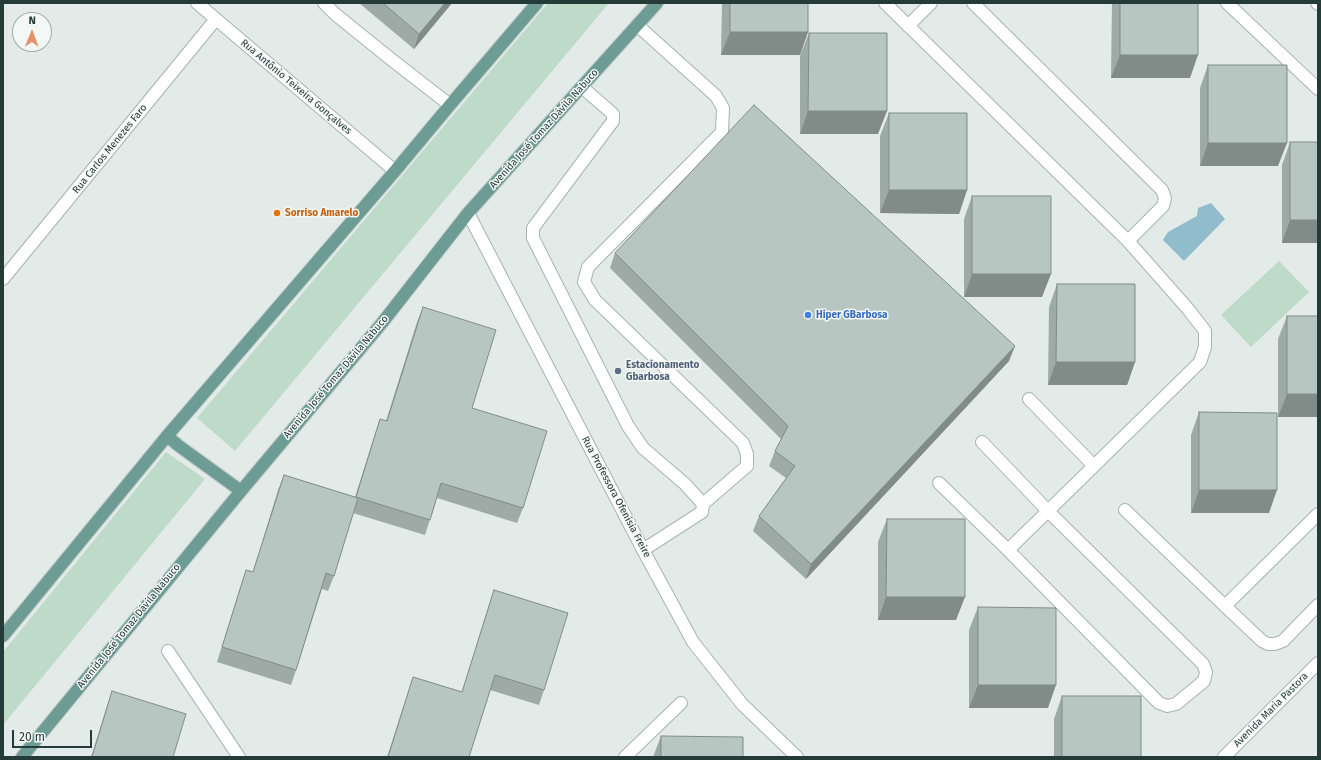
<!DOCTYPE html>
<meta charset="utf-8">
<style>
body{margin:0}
#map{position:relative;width:1321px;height:760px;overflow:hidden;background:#e3ebe8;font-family:"Fira Sans",sans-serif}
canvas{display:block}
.frame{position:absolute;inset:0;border:4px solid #243b37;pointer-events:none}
.north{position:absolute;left:12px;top:12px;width:40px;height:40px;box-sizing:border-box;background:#f3f8f6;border:1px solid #a0acaa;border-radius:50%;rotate:1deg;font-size:11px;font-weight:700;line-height:16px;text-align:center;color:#243b37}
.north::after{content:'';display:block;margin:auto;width:14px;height:18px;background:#e49268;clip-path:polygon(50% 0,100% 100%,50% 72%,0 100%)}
.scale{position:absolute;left:12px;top:730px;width:80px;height:18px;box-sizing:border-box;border:2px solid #243b37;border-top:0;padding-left:5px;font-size:12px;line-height:14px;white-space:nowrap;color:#243b37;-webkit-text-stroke:3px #f3f8f6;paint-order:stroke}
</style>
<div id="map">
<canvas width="1321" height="760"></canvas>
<div class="frame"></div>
<div class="north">N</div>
<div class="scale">20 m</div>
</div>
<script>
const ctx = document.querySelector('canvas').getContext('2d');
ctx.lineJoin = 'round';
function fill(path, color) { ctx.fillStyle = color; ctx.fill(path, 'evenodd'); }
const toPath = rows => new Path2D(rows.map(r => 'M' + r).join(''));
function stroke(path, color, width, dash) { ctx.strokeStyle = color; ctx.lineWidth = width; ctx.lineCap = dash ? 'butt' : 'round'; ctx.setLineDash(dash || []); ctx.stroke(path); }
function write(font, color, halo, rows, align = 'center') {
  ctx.font = font + ' "Fira Sans",sans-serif'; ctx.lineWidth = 3; ctx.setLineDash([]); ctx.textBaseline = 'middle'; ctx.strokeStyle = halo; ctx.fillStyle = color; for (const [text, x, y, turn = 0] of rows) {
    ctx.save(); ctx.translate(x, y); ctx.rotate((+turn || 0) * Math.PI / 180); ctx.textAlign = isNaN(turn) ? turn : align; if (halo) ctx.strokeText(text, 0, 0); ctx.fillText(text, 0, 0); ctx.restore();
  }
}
const green = toPath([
 [548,3,609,3,235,451,197,418],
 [1279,261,1309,292,1251,347,1221,315],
 [166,452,205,479,3,725,3,652]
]);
const water = toPath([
 [1211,203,1225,219,1184,261,1163,240,1168,232,1197,216,1198,208]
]);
const minor = toPath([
 [197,3,395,171],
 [324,3,335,14,392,60,450,105],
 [885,3,1128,241,1188,309,1205,331,1205,347,1200,362,1048,511,1008,550,1159,703,1167,706,1176,704,1204,681,1206,672,1203,664,1048,511,982,442],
 [973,3,1162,190,1165,198,1163,206,1128,241],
 [1227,3,1318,89],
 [1317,3,1318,4],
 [637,25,716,96,723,108,722,132,588,267,584,282,595,300,743,443,747,454,747,466,703,504],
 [908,26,931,3],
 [582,87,613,114,613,121,533,228,533,238,628,426,643,448,685,484,703,504,702,512,643,550],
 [468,213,643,550,693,642,742,704,797,757],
 [3,279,216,19],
 [1029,399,1094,466],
 [939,483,1008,550],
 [1125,510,1225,606,1262,641,1268,644,1275,644,1283,641,1318,605],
 [1225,606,1318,514],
 [168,651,239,757],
 [625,757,681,703],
 [1224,757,1318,663]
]);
const major = toPath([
 [167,436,179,446,241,491],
 [3,636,167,436,395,171,450,105,537,3],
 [22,757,241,491,382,323,468,213,657,3]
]);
const wall = toPath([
 [359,3,452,3,414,49],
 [722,3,808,3,808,32,800,55,721,55],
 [1112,3,1198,3,1190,78,1111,78],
 [809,33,878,134,800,134,800,56],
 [1208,65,1278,166,1200,166,1200,88],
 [889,113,967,190,959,214,880,213,880,136],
 [1290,142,1318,142,1318,243,1282,243,1282,165],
 [972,196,1042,297,964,297,964,219],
 [615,253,1009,361,806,579,753,531,759,516,786,478,769,466,775,451,781,439,610,268],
 [1057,284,1135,362,1127,385,1048,385,1049,307],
 [423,307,472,408,523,508,517,523,437,498,425,535,353,513,334,576,328,591,322,589,296,670,291,685,217,662,241,585,246,570,253,572,278,490,284,475,355,497,375,434,380,419,386,421,417,322],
 [1287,316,1318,316,1318,417,1278,417,1278,339],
 [1199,412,1269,513,1191,513,1191,435],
 [887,519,956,620,878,620,878,542],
 [494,590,544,690,539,705,490,690,469,757,387,757,408,692,413,677,462,692,489,605],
 [978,607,1048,708,969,708,969,630],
 [112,691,173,757,91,757,107,706],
 [1062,696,1141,757,1054,757,1054,719],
 [661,736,743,757,653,757]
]);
const shadedWall = toPath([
 [445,3,452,3,414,49,419,34],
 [1025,3,1104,3,1104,4],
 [730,32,808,32,800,55,721,55],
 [1120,55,1198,55,1190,78,1111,78],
 [808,111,887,111,878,134,800,134],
 [1208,143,1287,143,1278,166,1200,166],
 [889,190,967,190,959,214,880,213],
 [1290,220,1318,220,1318,243,1282,243],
 [972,274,1051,274,1042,297,964,297],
 [1015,346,1009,361,806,579,811,564],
 [1056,362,1135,362,1127,385,1048,385],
 [1287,394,1318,394,1318,417,1278,417],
 [1199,490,1277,490,1269,513,1191,513],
 [886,597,965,597,956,620,878,620],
 [978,685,1056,685,1048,708,969,708]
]);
const building = toPath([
 [383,3,445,3,419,34,383,3],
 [730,3,808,3,808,32,730,32,730,3],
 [1120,3,1198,3,1198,55,1120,55,1120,3],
 [809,33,887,33,887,111,808,111,809,33],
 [1208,65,1287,65,1287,143,1208,143,1208,65],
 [754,105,1015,346,811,564,759,516,795,466,775,451,788,426,615,253,754,105],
 [889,113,967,113,967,190,889,190,889,113],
 [1290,142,1318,142,1318,220,1290,220,1290,142],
 [972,196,1051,196,1051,274,972,274,972,196],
 [1057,284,1135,284,1135,362,1056,362,1057,284],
 [423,307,496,330,472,408,547,431,523,508,441,483,430,520,356,497,380,419,387,421,423,307],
 [1287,316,1318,316,1318,394,1287,394,1287,316],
 [1199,412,1277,413,1277,490,1199,490,1199,412],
 [284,475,358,498,334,576,326,573,296,670,222,647,246,570,253,572,284,475],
 [887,519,965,519,965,597,886,597,887,519],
 [494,590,568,613,544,690,495,675,469,757,388,757,413,677,462,692,494,590],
 [978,607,1056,608,1056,685,978,685,978,607],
 [112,691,186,714,173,757,92,757,112,691],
 [1062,696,1141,696,1141,757,1062,757,1062,696],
 [661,736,743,737,743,757,661,757,661,736]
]);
const markers = [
 [277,213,4,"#e8710a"],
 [808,315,4,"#3f7fe0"],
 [618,371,4,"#5c6f8a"]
];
const streetNames = [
 ["Rua Antônio Teixeira Gonçalves",296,87,40],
 ["Avenida José Tomaz Dávila Nabuco",544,129,-48],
 ["Rua Carlos Menezes Faro",110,149,-51],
 ["Avenida José Tomaz Dávila Nabuco",336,377,-50],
 ["Rua Professora Ofenísia Freire",616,497,62],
 ["Avenida José Tomaz Dávila Nabuco",129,626,-51],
 ["Avenida Maria Pastora",1271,710,-45]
];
const foodNames = [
 ["Sorriso Amarelo",285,213]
];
const shopNames = [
 ["Hiper GBarbosa",816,315]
];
const serviceNames = [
 ["Estacionamento",626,365],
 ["Gbarbosa",626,377]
];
fill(green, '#bedac8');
fill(water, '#90bccb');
stroke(minor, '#a6b3af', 14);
stroke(major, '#c2c8c7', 14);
stroke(minor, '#fff', 12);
stroke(major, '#6c9c94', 12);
fill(wall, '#9eaaa6');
fill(shadedWall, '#818b87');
fill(building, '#b8c6c1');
stroke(building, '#818b87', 1);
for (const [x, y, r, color] of markers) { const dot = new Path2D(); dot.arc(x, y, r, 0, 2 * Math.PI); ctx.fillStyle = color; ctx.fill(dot); stroke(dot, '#f3f8f6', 1.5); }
write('10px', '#243b37', '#f3f8f6', streetNames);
write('bold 10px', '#c56008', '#f3f8f6', foodNames, 'left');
write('bold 10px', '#366cbe', '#f3f8f6', shopNames, 'left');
write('bold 10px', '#4e5e75', '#f3f8f6', serviceNames, 'left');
</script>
